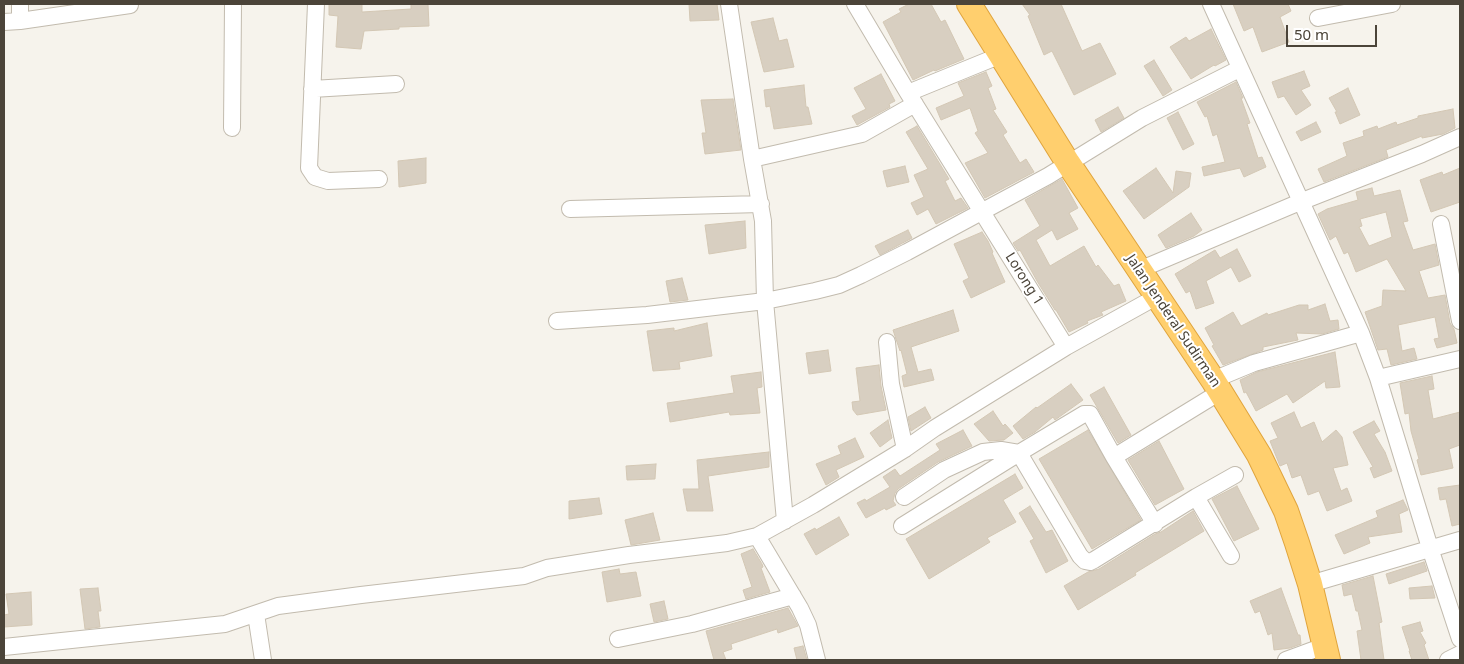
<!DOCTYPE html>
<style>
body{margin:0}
#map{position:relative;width:1464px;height:664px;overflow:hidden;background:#f6f3ec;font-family:"Noto Sans",sans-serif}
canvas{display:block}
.frame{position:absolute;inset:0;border:5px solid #4b4439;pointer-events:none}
.scale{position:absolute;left:1286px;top:25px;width:91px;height:22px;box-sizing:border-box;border:2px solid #4b4439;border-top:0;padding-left:6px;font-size:15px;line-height:18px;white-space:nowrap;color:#4b4439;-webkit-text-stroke:4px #fff;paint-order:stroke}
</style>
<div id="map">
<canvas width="1464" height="664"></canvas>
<div class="frame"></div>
<div class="scale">50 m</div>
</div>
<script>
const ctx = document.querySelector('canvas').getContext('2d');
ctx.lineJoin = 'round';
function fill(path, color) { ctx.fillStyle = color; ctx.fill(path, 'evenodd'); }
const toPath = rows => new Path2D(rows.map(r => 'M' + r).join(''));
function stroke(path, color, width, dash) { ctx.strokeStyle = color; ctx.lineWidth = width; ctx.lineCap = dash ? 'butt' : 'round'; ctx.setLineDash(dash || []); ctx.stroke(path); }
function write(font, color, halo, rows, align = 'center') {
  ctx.font = font + ' "Noto Sans",sans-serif'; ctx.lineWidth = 4; ctx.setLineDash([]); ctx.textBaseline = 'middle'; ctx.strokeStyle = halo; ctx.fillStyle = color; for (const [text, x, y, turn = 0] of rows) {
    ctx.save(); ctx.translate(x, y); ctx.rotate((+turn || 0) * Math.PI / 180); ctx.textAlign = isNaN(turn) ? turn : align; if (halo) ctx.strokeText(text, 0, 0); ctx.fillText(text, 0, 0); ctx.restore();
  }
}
const building = toPath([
 [329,4,362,4,362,12,411,9,411,4,428,4,429,26,399,27,399,29,364,31,361,49,336,47,338,16,329,15,329,4],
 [689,4,717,4,719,20,690,21,689,4],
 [909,4,931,4,941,22,945,20,964,59,935,71,934,70,913,80,883,22,901,12,899,9,909,4],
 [1022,4,1061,4,1082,51,1100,43,1116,74,1074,95,1052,51,1044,55,1028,16,1030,15,1022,4],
 [1233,4,1288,4,1291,11,1280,17,1289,42,1262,52,1253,27,1244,31,1233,4],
 [773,18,779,41,787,39,794,67,764,72,751,22,773,18],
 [1211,29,1226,60,1215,66,1214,65,1191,79,1170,47,1186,37,1189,41,1211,29],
 [1154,60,1172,90,1163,96,1144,66,1154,60],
 [1304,71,1310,86,1301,90,1311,105,1296,115,1284,96,1278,98,1272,82,1304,71],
 [986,72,992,86,988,88,996,109,993,110,1007,132,1003,135,1020,163,1026,159,1034,172,985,198,965,163,988,153,975,133,978,131,970,108,941,120,936,108,964,96,958,83,986,72],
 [881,74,895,101,889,104,890,107,857,125,852,116,866,109,854,88,881,74],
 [1236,82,1243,98,1241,98,1250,123,1247,124,1258,158,1262,157,1266,167,1244,177,1240,168,1204,176,1202,167,1225,162,1217,134,1213,136,1207,116,1205,117,1197,102,1236,82],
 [804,85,806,107,808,107,812,124,774,129,770,106,766,107,764,90,804,85],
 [1348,88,1360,115,1340,124,1335,112,1337,112,1329,98,1348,88],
 [733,99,741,150,705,154,702,133,706,133,701,100,733,99],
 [1118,107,1124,118,1101,132,1095,120,1118,107],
 [1453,109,1455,128,1443,134,1422,138,1422,136,1386,150,1388,157,1324,182,1318,169,1347,156,1343,143,1364,136,1363,131,1377,126,1378,129,1396,122,1397,125,1418,118,1418,116,1453,109],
 [1178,112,1194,144,1183,150,1167,118,1178,112],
 [1316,122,1321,132,1301,141,1296,132,1316,122],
 [917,126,949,179,945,181,955,201,961,198,968,208,936,224,928,209,917,215,911,203,924,197,914,175,928,169,906,132,917,126],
 [426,158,426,183,399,187,398,161,426,158],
 [905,166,909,182,887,187,883,171,905,166],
 [1156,168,1173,193,1176,171,1191,173,1189,187,1144,219,1123,191,1156,168],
 [1460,168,1460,202,1431,212,1420,180,1442,172,1443,175,1460,168],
 [1062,179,1078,208,1069,213,1078,229,1057,240,1052,230,1036,240,1050,266,1084,246,1096,267,1098,265,1114,286,1119,284,1126,301,1101,312,1103,315,1087,321,1088,323,1069,332,1056,310,1055,310,1037,281,1020,250,1018,251,1013,243,1040,226,1025,200,1062,179],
 [1372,188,1374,196,1400,190,1408,221,1403,222,1413,250,1435,244,1439,265,1419,271,1428,298,1445,295,1450,323,1454,329,1457,343,1437,348,1434,339,1439,338,1435,317,1398,325,1402,351,1414,348,1417,359,1391,365,1387,349,1378,350,1365,312,1382,306,1383,290,1406,291,1387,259,1356,272,1348,252,1344,254,1336,236,1330,240,1318,214,1327,209,1358,200,1356,192,1372,188],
 [1386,212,1392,237,1369,246,1359,227,1362,226,1360,219,1386,212],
 [1191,213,1202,230,1194,236,1166,248,1158,235,1191,213],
 [745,221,746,248,709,254,705,225,745,221],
 [908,230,912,238,880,255,875,246,908,230],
 [982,232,988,241,993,252,992,253,1005,282,971,298,963,281,969,278,954,244,982,232],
 [1237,249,1251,276,1239,282,1231,267,1206,281,1214,303,1196,309,1190,291,1186,293,1175,274,1215,250,1220,258,1237,249],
 [682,278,688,300,670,302,666,281,682,278],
 [1325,304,1330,321,1338,320,1339,329,1322,334,1296,333,1298,340,1263,347,1263,350,1223,365,1212,346,1214,345,1205,328,1233,312,1241,326,1267,313,1268,315,1299,305,1308,305,1308,310,1325,304],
 [953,310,959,331,911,347,918,372,931,369,934,380,904,387,902,376,907,374,901,350,900,351,893,330,953,310],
 [707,323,712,356,679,362,680,369,653,371,647,331,674,328,674,331,707,323],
 [828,350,831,371,809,374,806,353,828,350],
 [1335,352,1340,387,1326,388,1325,381,1293,403,1287,394,1256,411,1246,392,1244,393,1240,380,1257,372,1335,352],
 [879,365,881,386,886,410,857,415,853,410,852,402,860,401,856,368,879,365],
 [761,372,762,387,757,388,760,413,730,415,729,412,670,422,667,403,734,393,731,376,761,372],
 [1432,376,1434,389,1428,390,1433,419,1460,412,1460,445,1449,449,1453,468,1421,475,1417,460,1419,459,1411,431,1409,413,1405,414,1400,383,1432,376],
 [1071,384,1083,400,1055,420,1053,417,1035,432,1023,439,1013,426,1036,407,1037,408,1071,384],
 [1104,387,1131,435,1118,443,1090,395,1104,387],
 [925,407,931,418,911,431,908,417,925,407],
 [993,411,1003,426,1005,424,1013,433,1004,440,989,441,974,424,993,411],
 [1294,412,1301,428,1314,422,1322,442,1336,430,1342,437,1348,465,1333,468,1341,491,1347,488,1352,501,1327,511,1319,491,1308,495,1301,475,1292,478,1287,463,1280,466,1270,441,1278,438,1271,423,1294,412],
 [888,420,892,438,880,447,870,433,888,420],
 [1374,421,1380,431,1374,434,1385,452,1392,471,1374,478,1370,468,1373,467,1353,432,1374,421],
 [963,430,972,446,938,462,898,489,895,493,893,501,896,505,886,510,885,508,866,518,857,503,865,499,866,501,890,487,883,477,895,469,900,476,940,450,936,444,963,430],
 [1088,430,1141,520,1092,549,1039,459,1088,430],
 [855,438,864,457,836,470,839,477,826,485,816,464,841,454,838,446,855,438],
 [1159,441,1184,489,1155,505,1128,460,1159,441],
 [769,452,769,467,708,476,713,511,687,511,683,489,699,489,697,460,769,452],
 [656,464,655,479,627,480,626,466,656,464],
 [1015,474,1023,488,1003,500,1016,522,987,538,990,542,929,579,906,539,1015,474],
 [1460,485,1460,524,1452,526,1446,499,1440,500,1438,488,1460,485],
 [1237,486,1259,529,1234,541,1212,499,1237,486],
 [599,498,602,514,569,519,569,501,599,498],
 [1403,500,1408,510,1399,514,1402,532,1368,537,1370,543,1344,554,1335,535,1378,517,1376,511,1403,500],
 [1030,506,1046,532,1052,530,1068,561,1046,573,1030,541,1034,539,1019,513,1030,506],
 [1193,511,1204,531,1135,573,1136,575,1078,610,1064,586,1088,572,1099,569,1155,534,1161,532,1193,511],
 [653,513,660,540,631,545,625,520,653,513],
 [839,517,849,535,816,555,804,534,815,528,816,530,839,517],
 [753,549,762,564,763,567,761,568,770,592,746,599,743,590,752,587,741,554,753,549],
 [1424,562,1427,571,1389,584,1386,574,1424,562],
 [619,569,620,574,636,572,641,596,607,602,602,572,619,569],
 [1373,576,1382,622,1379,623,1384,660,1361,660,1357,631,1362,630,1358,611,1356,611,1352,594,1344,596,1342,585,1373,576],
 [1432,586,1435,598,1410,599,1409,588,1432,586],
 [98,588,101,611,98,611,100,627,85,629,80,589,98,588],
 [1281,588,1298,635,1300,635,1301,644,1290,648,1274,650,1272,633,1268,635,1260,611,1255,613,1250,601,1281,588],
 [31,592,32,625,4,627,4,615,9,614,6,594,31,592],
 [664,601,668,619,654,622,650,604,664,601],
 [788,608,798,626,778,633,777,629,731,644,732,649,723,652,726,660,714,660,706,631,788,608],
 [1420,622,1423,631,1420,632,1426,643,1424,645,1429,660,1412,660,1409,651,1410,651,1402,627,1420,622],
 [803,646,807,660,797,660,794,648,803,646]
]);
const minor = toPath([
 [316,4,309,168,315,177,328,181,379,179],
 [729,4,752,159,763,221,765,301,815,291,839,285,861,275,907,252,1048,176,1142,118,1239,69],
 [855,4,908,93,1066,347],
 [1211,4,1361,333,1378,378,1430,548,1460,639],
 [1318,18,1392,4],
 [20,21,20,4],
 [4,22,20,21,130,5],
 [312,89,396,84],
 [908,93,1001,55],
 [232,128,233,4],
 [752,159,862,134,915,104],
 [570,209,761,204],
 [1441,224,1460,321],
 [1139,270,1300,202,1422,154,1460,137],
 [557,321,647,315,765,301,785,521],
 [887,342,891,384,905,449],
 [1378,378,1460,359],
 [1213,380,1254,363,1361,333],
 [1220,392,1114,457,1090,414,1084,414,1019,453,1080,556,1085,561,1090,562,1094,560,1196,497,1231,556],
 [1114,457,1155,524],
 [904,497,944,470,983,452,1001,450,1019,453],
 [1196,497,1235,475],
 [902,526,1019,453],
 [757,536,800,608,808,625,817,660],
 [1310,584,1460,540],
 [256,614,263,660],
 [618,639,692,624,793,596],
 [4,647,225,624,278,606,361,595,524,576,547,568,629,555,727,543,757,536,813,505,905,449,935,428,1066,347,1156,297],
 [1286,660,1324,646],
 [1448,660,1460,654]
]);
const highway = toPath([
 [969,4,1068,163,1213,380,1259,455,1286,511,1297,543,1310,584,1328,660]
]);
const streetNames = [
 ["Lorong 1",1024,279,58],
 ["Jalan Jenderal Sudirman",1173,321,56]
];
fill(building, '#d8cfc1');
stroke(building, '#d3c7b4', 1);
stroke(minor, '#c2bbae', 18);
stroke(highway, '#e0a43c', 26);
stroke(minor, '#fff', 16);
stroke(highway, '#ffcf6e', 24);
write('14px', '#4b4439', '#fff', streetNames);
</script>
